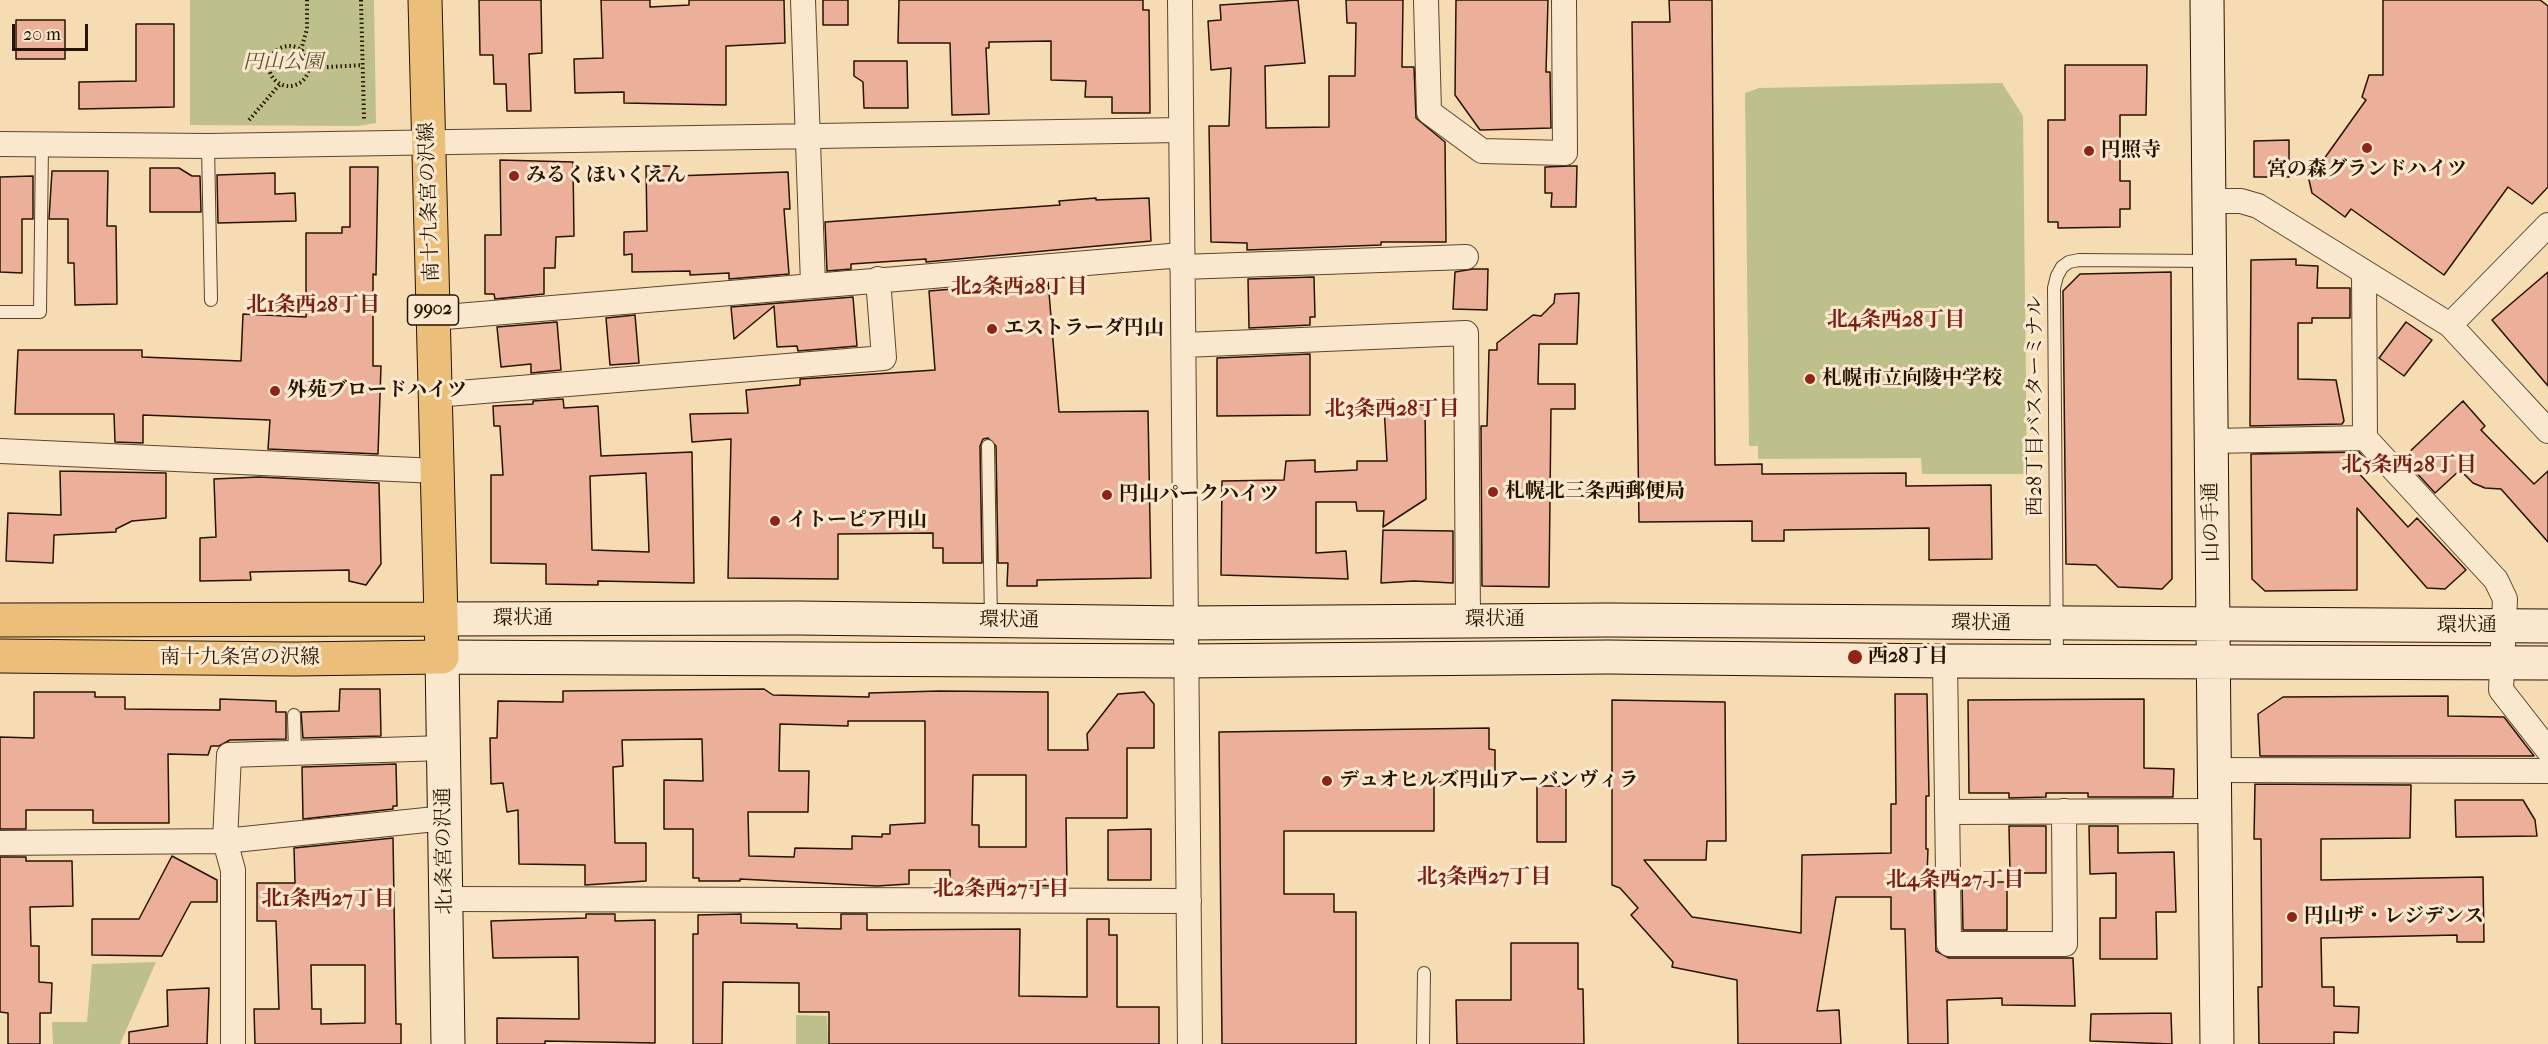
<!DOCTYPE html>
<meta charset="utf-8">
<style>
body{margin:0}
#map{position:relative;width:2548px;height:1044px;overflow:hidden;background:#f6dcb3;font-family:"IM FELL French Canon",serif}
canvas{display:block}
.scale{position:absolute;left:12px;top:24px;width:76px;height:27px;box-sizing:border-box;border:3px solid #271300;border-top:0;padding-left:8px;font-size:18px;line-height:21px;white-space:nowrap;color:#271300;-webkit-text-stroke:4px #f9e8ce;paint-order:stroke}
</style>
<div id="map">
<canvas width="2548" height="1044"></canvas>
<div class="scale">20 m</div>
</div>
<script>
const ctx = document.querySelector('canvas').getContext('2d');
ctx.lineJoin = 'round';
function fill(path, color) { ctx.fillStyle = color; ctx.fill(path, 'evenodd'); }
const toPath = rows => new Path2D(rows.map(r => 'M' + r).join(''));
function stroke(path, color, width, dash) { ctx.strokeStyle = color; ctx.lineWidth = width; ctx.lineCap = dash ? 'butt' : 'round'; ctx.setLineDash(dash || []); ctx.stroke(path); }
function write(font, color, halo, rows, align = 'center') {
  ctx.font = font + ' "IM FELL French Canon","Noto Serif JP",serif'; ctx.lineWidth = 6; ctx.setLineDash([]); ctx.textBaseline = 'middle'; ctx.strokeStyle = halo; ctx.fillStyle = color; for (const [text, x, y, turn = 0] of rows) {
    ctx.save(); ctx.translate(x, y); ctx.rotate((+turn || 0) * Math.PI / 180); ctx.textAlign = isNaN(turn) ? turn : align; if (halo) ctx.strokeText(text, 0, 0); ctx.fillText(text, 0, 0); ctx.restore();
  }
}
const green = toPath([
 [190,0,374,0,376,123,358,126,190,125],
 [2002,83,2023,116,2027,474,1922,474,1921,458,1758,459,1758,446,1749,446,1745,93,1759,88],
 [156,962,120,1044,53,1044,52,1022,87,1022,92,964],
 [796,1015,827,1016,828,1044,796,1044]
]);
const building = toPath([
 [479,0,541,0,542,53,529,54,531,111,507,111,506,84,494,84,493,55,480,55,479,0],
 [601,0,650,0,650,7,689,5,689,0,784,0,785,43,726,46,726,105,624,103,624,92,575,93,574,59,603,58,601,0],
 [823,0,848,0,848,25,823,25,823,0],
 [899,0,1143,0,1143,10,1149,10,1150,113,1112,113,1112,97,1085,97,1086,81,1051,80,1051,41,989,42,989,48,986,48,989,114,952,115,950,43,898,43,899,0],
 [1298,0,1305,63,1265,66,1266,128,1329,127,1329,76,1355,76,1356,23,1347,23,1346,0,1403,0,1402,67,1414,67,1416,118,1445,142,1446,242,1381,242,1381,245,1247,250,1247,243,1211,242,1209,126,1229,126,1231,68,1211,70,1208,21,1221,20,1220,5,1298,0],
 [1456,0,1548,0,1546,72,1550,72,1551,128,1480,130,1455,95,1456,0],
 [1669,0,1712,0,1715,465,1762,464,1762,474,1906,473,1906,486,1991,485,1992,559,1929,560,1929,528,1784,530,1784,541,1752,541,1752,521,1639,522,1632,22,1670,22,1669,0],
 [2383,0,2540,0,2548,6,2548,187,2532,204,2508,187,2444,275,2351,209,2345,217,2312,193,2309,180,2366,100,2362,97,2369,75,2383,75,2383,0],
 [16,20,65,20,65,59,16,59,16,20],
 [136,24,174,24,174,107,79,109,79,82,136,81,136,24],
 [854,61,907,61,908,108,864,108,863,82,854,76,854,61],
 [2065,65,2147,65,2146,115,2120,115,2120,181,2130,181,2130,209,2120,209,2120,227,2058,228,2058,222,2048,222,2048,120,2065,120,2065,65],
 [2289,140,2289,177,2254,177,2254,141,2289,140],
 [500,160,573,162,574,236,556,237,555,268,544,268,544,294,495,299,494,294,485,294,485,235,501,235,500,160],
 [646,166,674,166,674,176,788,172,790,209,784,209,789,274,729,279,729,273,690,275,690,271,632,272,632,254,624,255,624,232,647,231,646,166],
 [1570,166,1577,166,1576,207,1551,207,1552,193,1545,193,1545,167,1570,166],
 [350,167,378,167,376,275,373,274,373,366,381,366,378,454,268,449,270,420,143,415,143,443,115,442,114,414,15,414,18,350,142,350,142,357,241,361,243,314,306,317,306,233,342,233,342,227,350,227,350,167],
 [150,168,179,168,192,176,200,176,201,212,150,212,150,168],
 [52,171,108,171,107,226,116,226,117,304,75,305,74,263,68,263,68,219,49,219,52,171],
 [275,173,275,194,295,193,296,221,218,223,217,175,275,173],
 [33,176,33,219,22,219,22,273,0,272,0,177,33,176],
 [1096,198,1096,200,1149,198,1151,241,926,262,926,259,851,264,851,269,827,271,825,222,1060,205,1059,201,1096,198],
 [2296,259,2296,265,2318,266,2317,288,2350,288,2350,318,2312,318,2312,323,2298,323,2298,379,2336,380,2344,421,2342,424,2250,426,2251,260,2296,259],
 [1473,269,1488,269,1487,310,1453,309,1455,272,1473,269],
 [2171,272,2172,579,2162,589,2118,587,2096,565,2066,564,2063,291,2080,274,2171,272],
 [2548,272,2548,386,2492,320,2548,272],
 [1314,277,1315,317,1310,317,1310,325,1249,328,1248,279,1314,277],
 [1048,281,1059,412,1148,411,1151,578,1037,580,1037,586,1007,586,1008,563,998,563,996,446,988,438,983,439,980,446,982,563,943,563,943,548,933,548,933,533,838,534,838,579,728,578,731,439,692,442,690,414,748,413,746,390,800,385,800,379,935,370,929,291,1048,281],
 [1579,293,1577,344,1539,344,1538,384,1575,384,1575,409,1551,409,1549,587,1482,586,1481,426,1487,426,1489,350,1497,350,1497,343,1533,315,1541,316,1554,303,1555,294,1579,293],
 [853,297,857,346,798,351,797,346,777,347,774,306,734,339,731,307,853,297],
 [635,315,639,363,610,365,606,318,635,315],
 [557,322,561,370,531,373,531,364,501,367,497,327,557,322],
 [2406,322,2432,340,2404,376,2379,358,2406,322],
 [1310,354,1310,415,1217,416,1217,358,1310,354],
 [563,399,564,408,598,406,601,456,692,452,694,583,598,581,598,585,546,584,546,564,491,563,491,475,503,475,500,426,494,426,493,406,533,404,533,401,563,399],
 [646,473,649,552,592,550,590,476,646,473],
 [2463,401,2485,426,2481,430,2534,484,2548,471,2548,542,2501,489,2485,488,2473,483,2460,470,2435,493,2403,458,2463,401],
 [1384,405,1425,405,1426,499,1383,527,1384,511,1357,511,1356,502,1316,502,1316,553,1346,551,1348,579,1221,575,1222,481,1284,480,1286,461,1315,460,1315,472,1357,470,1357,461,1387,461,1384,405],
 [2359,452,2366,460,2355,469,2408,527,2417,518,2466,570,2445,589,2427,588,2357,508,2357,590,2265,591,2252,579,2251,454,2359,452],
 [60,471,166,473,166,518,132,521,116,529,116,532,54,535,53,563,6,561,8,513,61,515,60,471],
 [259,477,379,483,381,564,366,585,349,581,349,570,250,572,251,580,200,581,200,538,216,537,214,479,259,477],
 [1383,530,1453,531,1453,583,1414,581,1381,583,1383,530],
 [340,689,380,689,381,736,303,738,301,712,339,711,340,689],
 [764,689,773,695,869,697,869,693,939,691,1048,692,1048,750,1088,750,1087,734,1118,694,1144,692,1154,704,1154,748,1127,748,1127,818,1066,818,1067,886,950,885,950,870,909,870,909,884,877,886,740,879,740,881,699,881,699,878,693,878,693,829,664,829,664,780,703,781,702,739,622,740,623,766,613,767,615,843,646,843,646,881,585,885,585,865,519,864,518,810,507,812,503,783,491,784,490,738,497,738,498,701,563,702,563,691,764,689],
 [848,721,925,721,925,823,890,825,890,834,882,834,882,837,852,836,852,849,795,848,794,857,749,856,748,812,808,812,809,771,779,771,780,724,848,726,848,721],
 [973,775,1026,775,1026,847,979,847,979,825,972,825,973,775],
 [34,692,95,692,95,697,125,697,125,709,220,710,220,699,276,701,276,712,286,712,286,739,230,740,219,746,211,746,208,755,168,754,169,823,93,823,93,810,26,810,26,829,0,829,0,737,34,738,34,692],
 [1895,694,1927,694,1929,796,1926,796,1926,849,1928,849,1927,875,1931,875,1931,883,1934,883,1936,951,1949,958,2073,958,2075,1006,2002,1005,2002,998,1947,1000,1948,1044,1908,1044,1905,929,1891,929,1891,897,1836,897,1817,1011,1839,1010,1841,1044,1738,1044,1737,980,1672,967,1673,962,1631,915,1638,908,1620,888,1612,885,1612,700,1725,702,1726,841,1707,841,1706,860,1644,860,1692,917,1801,933,1802,855,1891,853,1891,804,1896,804,1895,694],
 [2448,696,2448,716,2504,717,2534,756,2260,756,2258,714,2283,697,2448,696],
 [2144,699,2144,768,2174,769,2173,797,2088,797,2088,793,2046,793,2046,797,2009,798,2009,793,1969,793,1968,700,2144,699],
 [1489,728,1489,749,1495,750,1495,782,1434,782,1434,831,1284,831,1284,894,1334,894,1334,912,1356,912,1356,1044,1222,1044,1219,732,1489,728],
 [396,764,397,806,393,806,393,809,303,819,302,767,396,764],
 [2255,784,2411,785,2410,838,2321,839,2321,880,2483,877,2484,942,2457,942,2457,935,2321,938,2322,987,2334,987,2334,1006,2359,1007,2358,1033,2334,1032,2334,1044,2259,1044,2258,987,2262,987,2261,839,2254,839,2255,784],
 [1537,786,1566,786,1566,842,1537,842,1537,786],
 [2455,800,2523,800,2535,820,2537,836,2456,837,2455,800],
 [2009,826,2046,826,2046,873,2010,873,2009,826],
 [2089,826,2118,826,2118,853,2174,852,2176,912,2156,912,2157,959,2100,959,2100,918,2116,918,2116,873,2090,874,2089,826],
 [1151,829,1151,880,1108,880,1108,830,1151,829],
 [393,838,396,1024,401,1024,401,1044,255,1044,254,1009,279,1009,276,921,257,921,257,883,295,883,294,848,393,838],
 [311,965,365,965,365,1023,321,1024,321,1009,312,1009,311,965],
 [172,856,217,880,217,902,191,902,162,956,92,955,92,919,139,919,172,856],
 [0,857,26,857,26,861,72,861,73,906,30,907,31,946,39,946,39,982,52,983,51,1013,40,1013,40,1044,8,1044,8,1013,0,1012,0,857],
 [1962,882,2007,882,2007,930,1963,930,1962,882],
 [586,914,615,914,615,921,655,920,655,1043,545,1041,545,1044,497,1044,497,1018,579,1019,578,957,493,958,491,921,586,918,586,914],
 [741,914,741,923,797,924,797,928,841,929,841,914,867,914,867,930,1020,929,1019,996,1087,997,1087,919,1109,919,1109,935,1117,935,1117,1007,1159,1007,1159,1044,829,1044,829,1012,799,1012,799,983,723,982,722,1044,693,1044,693,934,698,934,698,915,741,914],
 [1511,943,1578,943,1578,989,1583,989,1584,1044,1457,1044,1456,1000,1511,1000,1511,943],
 [209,988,207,1044,129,1044,129,1032,168,1026,167,990,209,988],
 [2171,1013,2172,1044,2090,1041,2091,1014,2171,1013]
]);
const path = toPath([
 [361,0,364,119],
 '269 66a20 20 0 1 1 40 0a20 20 0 1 1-40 0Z',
 [301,50,307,29,307,0],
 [309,68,363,65],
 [249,120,280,84]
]);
const lane = toPath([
 [208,146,211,300],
 [0,312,40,312,42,144],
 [988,446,991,620],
 [2057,661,2054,288,2057,276,2062,267,2069,262,2079,260,2208,261],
 [294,715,295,753],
 [1423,1044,1424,973]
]);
const street = toPath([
 [803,0,813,284],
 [1180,0,1190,1044],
 [1426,0,1429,112,1482,151,1565,153,1564,0],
 [0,144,208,146,1181,130],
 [2209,201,2241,201,2258,206,2450,325,2548,431],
 [1182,267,1466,257],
 [2364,272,2365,438],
 [433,318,1182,255],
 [2450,325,2548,225],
 [1184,345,1466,333,1468,620],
 [435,395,884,358,878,279],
 [2211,441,2365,438,2496,580,2505,599,2501,690,2548,750],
 [0,451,437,471],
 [1945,661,1949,944,2065,944,2064,811],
 [2214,770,2548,771],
 [1947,812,2215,811],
 [0,843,225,841,229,755,443,748],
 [447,899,1189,901],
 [233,1044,233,870,225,841,445,818]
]);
const secondary = toPath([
 [2207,0,2217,1044],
 [441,619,799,618,1186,623,1608,620,2548,626],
 [448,1044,442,657,1186,661,1608,657,1945,661,2548,663]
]);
const primary = toPath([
 [0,620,441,619],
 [0,656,295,659,442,657,425,0]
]);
const markers = [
 [2367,148,6,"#8f2418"],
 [2089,151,6,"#8f2418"],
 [514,176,6,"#8f2418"],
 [992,329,6,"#8f2418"],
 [1810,379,6,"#8f2418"],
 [275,391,6,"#8f2418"],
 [1493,492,6,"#8f2418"],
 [1107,495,6,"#8f2418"],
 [775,521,6,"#8f2418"],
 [1855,657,8,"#8f2418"],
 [1327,781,6,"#8f2418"],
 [2292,917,6,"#8f2418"]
];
const shields = [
 [433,310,51]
];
const shieldNames = [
 ["9902",433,310]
];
const parkNames = [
 ["円山公園",283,63]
];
const poiNames = [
 ["円照寺",2101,151],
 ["宮の森グランドハイツ",2367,170,"center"],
 ["みるくほいくえん",526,176],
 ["エストラーダ円山",1004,329],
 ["札幌市立向陵中学校",1822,379],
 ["外苑ブロードハイツ",287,391],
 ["札幌北三条西郵便局",1505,492],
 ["円山パークハイツ",1119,495],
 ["イトーピア円山",787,521],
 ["西28丁目",1868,657],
 ["デュオヒルズ円山アーバンヴィラ",1339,781],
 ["円山ザ・レジデンス",2304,917]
];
const streetNames = [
 ["南十九条宮の沢線",430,202,-92],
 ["西28丁目バスターミナル",2036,406,-90],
 ["山の手通",2212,522,-91],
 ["環状通",523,619],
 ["環状通",1495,620],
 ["環状通",1009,621,1],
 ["環状通",1981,624,1],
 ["環状通",2467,626],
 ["南十九条宮の沢線",240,658],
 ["北1条宮の沢通",445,851,-91]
];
const neighbourhoodNames = [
 ["北2条西28丁目",1019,288],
 ["北1条西28丁目",313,306],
 ["北4条西28丁目",1896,321],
 ["北3条西28丁目",1392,410],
 ["北5条西28丁目",2409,466],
 ["北3条西27丁目",1484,878],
 ["北4条西27丁目",1955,881],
 ["北2条西27丁目",1001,890],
 ["北1条西27丁目",328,900]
];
fill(green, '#bec08b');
fill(building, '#ecaf9a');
stroke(building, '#271300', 1.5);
stroke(lane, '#5b452d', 14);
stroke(street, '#5b452d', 26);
stroke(secondary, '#271300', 35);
stroke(primary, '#271300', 35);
stroke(path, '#271300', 4, [1.5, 3]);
stroke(lane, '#f9e8ce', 12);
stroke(street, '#f9e8ce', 24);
stroke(secondary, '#f9e8ce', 33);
stroke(primary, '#ebbe7a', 33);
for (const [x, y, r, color] of markers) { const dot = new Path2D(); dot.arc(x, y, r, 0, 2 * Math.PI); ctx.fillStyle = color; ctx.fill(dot); stroke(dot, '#f9e8ce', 2); }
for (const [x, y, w] of shields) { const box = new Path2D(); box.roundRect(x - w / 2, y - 15, w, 30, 4.5); ctx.fillStyle = '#f9e8ce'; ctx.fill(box); stroke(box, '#271300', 1.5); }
write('bold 18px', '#271300', null, shieldNames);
write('italic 20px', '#5c5031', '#f9e8ce', parkNames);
write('bold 20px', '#271300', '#f9e8ce', poiNames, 'left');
write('20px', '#271300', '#f9e8ce', streetNames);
write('bold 21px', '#7a1f14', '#f9e8ce', neighbourhoodNames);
</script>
